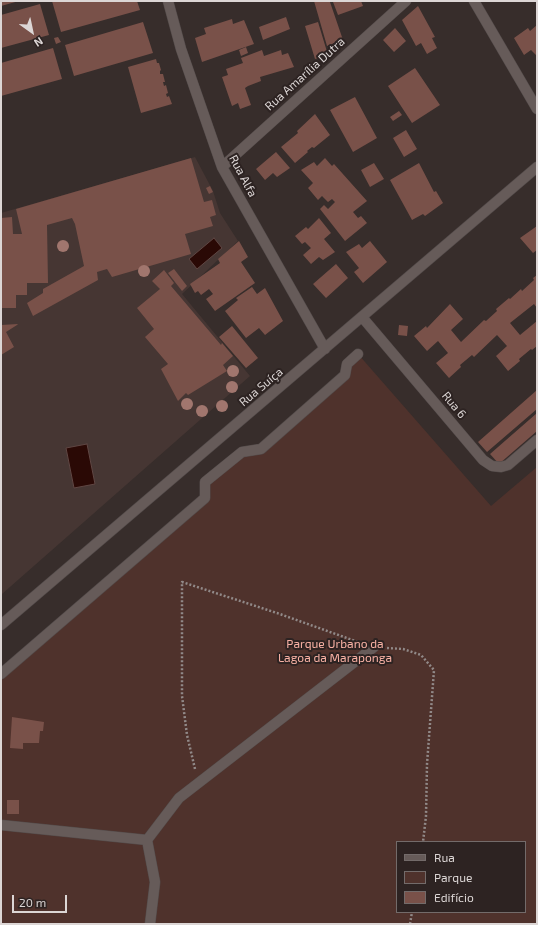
<!DOCTYPE html>
<meta charset="utf-8">
<style>
body{margin:0}
#map{position:relative;width:538px;height:925px;overflow:hidden;background:#372d2b;font-family:"Exo 2",sans-serif}
canvas{display:block}
.frame{position:absolute;inset:0;border:2px solid #dcd6d5;pointer-events:none}
.legend{position:absolute;left:396px;top:841px;width:130px;height:72px;box-sizing:border-box;background:#2d2322;border:1px solid #736b6a;margin:0;padding:5px 7px;list-style:none;font-size:12px;color:#dcd6d5}
.legend li{display:flex;align-items:center;gap:8px;height:20px}
.legend b{width:20px;border:1px solid #736b6a}
.north{position:absolute;left:12px;top:12px;width:40px;height:40px;-webkit-text-stroke:3px #2d2322;paint-order:stroke;rotate:147deg;font-size:11px;font-weight:700;line-height:16px;text-align:center;color:#dcd6d5}
.north::after{content:'';display:block;margin:auto;width:14px;height:18px;background:#dcd6d5;clip-path:polygon(50% 0,100% 100%,50% 72%,0 100%)}
.scale{position:absolute;left:12px;top:895px;width:55px;height:18px;box-sizing:border-box;border:2px solid #dcd6d5;border-top:0;padding-left:5px;font-size:12px;line-height:14px;white-space:nowrap;color:#dcd6d5;-webkit-text-stroke:3px #2d2322;paint-order:stroke}
</style>
<div id="map">
<canvas width="538" height="925"></canvas>
<div class="frame"></div>
<ul class="legend">
<li><b style="height:5px;background:#665b59"></b>Rua</li>
<li><b style="height:11px;background:#4f322c"></b>Parque</li>
<li><b style="height:11px;background:#795149"></b>Edifício</li>
</ul>
<div class="north">N</div>
<div class="scale">20 m</div>
</div>
<script>
const ctx = document.querySelector('canvas').getContext('2d');
ctx.lineJoin = 'round';
function fill(path, color) { ctx.fillStyle = color; ctx.fill(path, 'evenodd'); }
const toPath = rows => new Path2D(rows.map(r => 'M' + r).join(''));
function stroke(path, color, width, dash) { ctx.strokeStyle = color; ctx.lineWidth = width; ctx.lineCap = dash ? 'butt' : 'round'; ctx.setLineDash(dash || []); ctx.stroke(path); }
function write(font, color, halo, rows, align = 'center') {
  ctx.font = font + ' "Exo 2",sans-serif'; ctx.lineWidth = 4; ctx.setLineDash([]); ctx.textBaseline = 'middle'; ctx.strokeStyle = halo; ctx.fillStyle = color; for (const [text, x, y, turn = 0] of rows) {
    ctx.save(); ctx.translate(x, y); ctx.rotate((+turn || 0) * Math.PI / 180); ctx.textAlign = isNaN(turn) ? turn : align; if (halo) ctx.strokeText(text, 0, 0); ctx.fillText(text, 0, 0); ctx.restore();
  }
}
const built = toPath([
 [195,157,213,191,220,213,238,241,182,294,250,376,2,594,1,213]
]);
const green = toPath([
 [358,354,491,506,537,467,537,924,1,924,1,674,205,498,205,482,242,452,261,449,345,375],
 [397,842,525,842,525,912,397,912]
]);
const water = toPath([
 [214,238,222,248,197,269,189,259,214,238],
 [87,444,95,484,74,488,66,448,87,444]
]);
const building = toPath([
 [1,1,19,1,1,6],
 [52,1,137,1,140,10,61,32],
 [314,1,361,1,363,6,338,15,333,2,330,2,343,40,327,46],
 [40,4,49,35,1,48,1,15],
 [418,6,435,37,432,38,437,48,427,54,421,43,416,46,402,20],
 [286,17,290,29,263,40,259,27],
 [232,19,233,24,244,20,254,44,202,62,195,38,206,34,204,28],
 [143,22,153,53,74,76,65,45],
 [318,22,328,55,315,59,305,26],
 [537,25,537,56,531,50,524,55,514,38,528,28,530,31],
 [395,28,406,41,394,52,383,40],
 [58,37,61,42,56,44,54,38],
 [246,47,248,53,241,56,239,50],
 [53,48,62,79,1,96,1,63],
 [262,50,264,56,281,50,282,55,288,53,294,67,260,77,261,81,248,86,245,88,251,105,240,109,238,103,232,106,222,77,228,75,226,69,243,63,241,58],
 [156,59,157,63,159,63,161,70,160,71,160,74,163,74,165,82,163,82,164,86,166,85,168,93,166,94,167,97,169,96,172,104,141,113,128,67],
 [415,68,440,105,412,123,388,86],
 [355,97,377,138,353,152,330,110],
 [399,111,402,115,393,121,390,117],
 [315,114,330,135,314,148,312,147,307,151,308,152,295,163,281,147,298,133,297,131],
 [406,130,417,149,404,157,393,138],
 [276,152,290,168,277,177,273,173,265,180,256,169],
 [191,158,204,202,212,200,216,215,210,217,213,226,185,234,191,254,112,277,107,269,97,272,98,280,33,316,27,303,43,293,43,289,84,266,75,224,72,218,47,225,48,283,27,283,27,295,16,295,16,308,1,308,1,218,12,217,13,234,22,234,16,209],
 [325,158,332,166,334,164,367,201,353,212,358,218,361,216,367,223,345,241,320,209,324,205,328,209,335,202,332,199,328,202,322,196,318,200,308,188,313,183,301,170,314,162,317,166],
 [374,163,384,179,370,187,361,170],
 [419,163,434,192,436,191,443,203,425,216,423,214,412,220,390,180],
 [210,186,213,192,209,194,206,188],
 [319,218,331,233,324,239,335,252,323,260,319,257,311,264,303,255,311,248,305,242,302,244,295,236,306,227,308,229],
 [537,226,537,250,533,253,520,238],
 [239,241,248,257,241,262,255,283,215,311,206,299,213,294,209,289,201,295,198,291,195,293,190,284,220,263,218,259],
 [370,241,387,262,363,283,354,272,359,268,346,252,359,244,362,248],
 [336,264,348,278,326,298,313,284],
 [174,269,187,286,182,291,168,273],
 [164,270,174,283,171,286,221,345,222,343,233,356,223,365,227,371,188,395,186,393,178,401,161,369,168,364,145,337,154,329,137,308,160,289,152,281],
 [537,275,537,308,534,304,510,323,520,335,537,321,537,346,532,350,531,349,519,359,520,361,508,371,496,356,507,346,497,335,474,357,472,355,460,365,461,367,449,378,436,363,448,353,438,341,427,351,414,336,426,326,427,328,450,304,463,319,451,330,461,342,484,320,486,321,497,311,496,309,509,298,510,299,521,289,522,291,534,280,533,278],
 [252,287,257,294,265,288,283,321,265,335,259,328,246,338,225,311,238,300,236,298],
 [18,324,17,325,6,332,14,347,1,355,1,325],
 [399,325,408,326,407,336,398,335],
 [232,326,258,358,246,368,219,337],
 [537,390,537,409,487,452,478,442],
 [537,413,537,431,499,464,490,454],
 [12,717,44,722,43,731,40,731,39,743,23,743,23,749,10,748],
 [7,800,19,800,19,814,7,814]
]);
const path = toPath([
 [387,648,403,649,421,655,434,670,427,764,426,816,423,842],
 [195,769,187,735,182,696,182,582,277,613,358,642],
 [410,924,412,912]
]);
const minor = toPath([
 [168,1,181,49,222,167,325,349],
 [474,1,537,109],
 [222,167,406,1],
 [362,317,483,460,492,466,501,467,508,465,537,440],
 [1,625,537,167],
 [1,674,205,498,205,482,242,452,261,449,345,375,347,364,358,354],
 [1,825,147,840,155,882,150,924],
 [147,840,179,798,374,647]
]);
const trees = [
 [63,246],
 [144,271],
 [233,371],
 [232,387],
 [187,404],
 [222,406],
 [202,411]
];
const streetNames = [
 ["Rua Amarília Dutra",305,74,-42],
 ["Rua Alfa",243,176,62],
 ["Rua Suíça",261,387,-40],
 ["Rua 6",454,405,50]
];
const parkNames = [
 ["Parque Urbano da",335,644],
 ["Lagoa da Maraponga",335,658]
];
fill(built, '#463633');
fill(green, '#4f322c');
fill(water, '#2a0905');
stroke(water, '#5f4643', 1);
fill(building, '#795149');
stroke(minor, '#534b4a', 11);
stroke(path, '#918988', 2.5, [2, 2]);
stroke(minor, '#665b59', 10);
ctx.fillStyle = '#a1766e';
for (const [x, y] of trees) { ctx.beginPath(); ctx.arc(x, y, 6, 0, 2 * Math.PI); ctx.fill(); }
write('12px', '#dcd6d5', '#2d2322', streetNames);
write('12px', '#f8b1a4', '#2d2322', parkNames);
</script>
